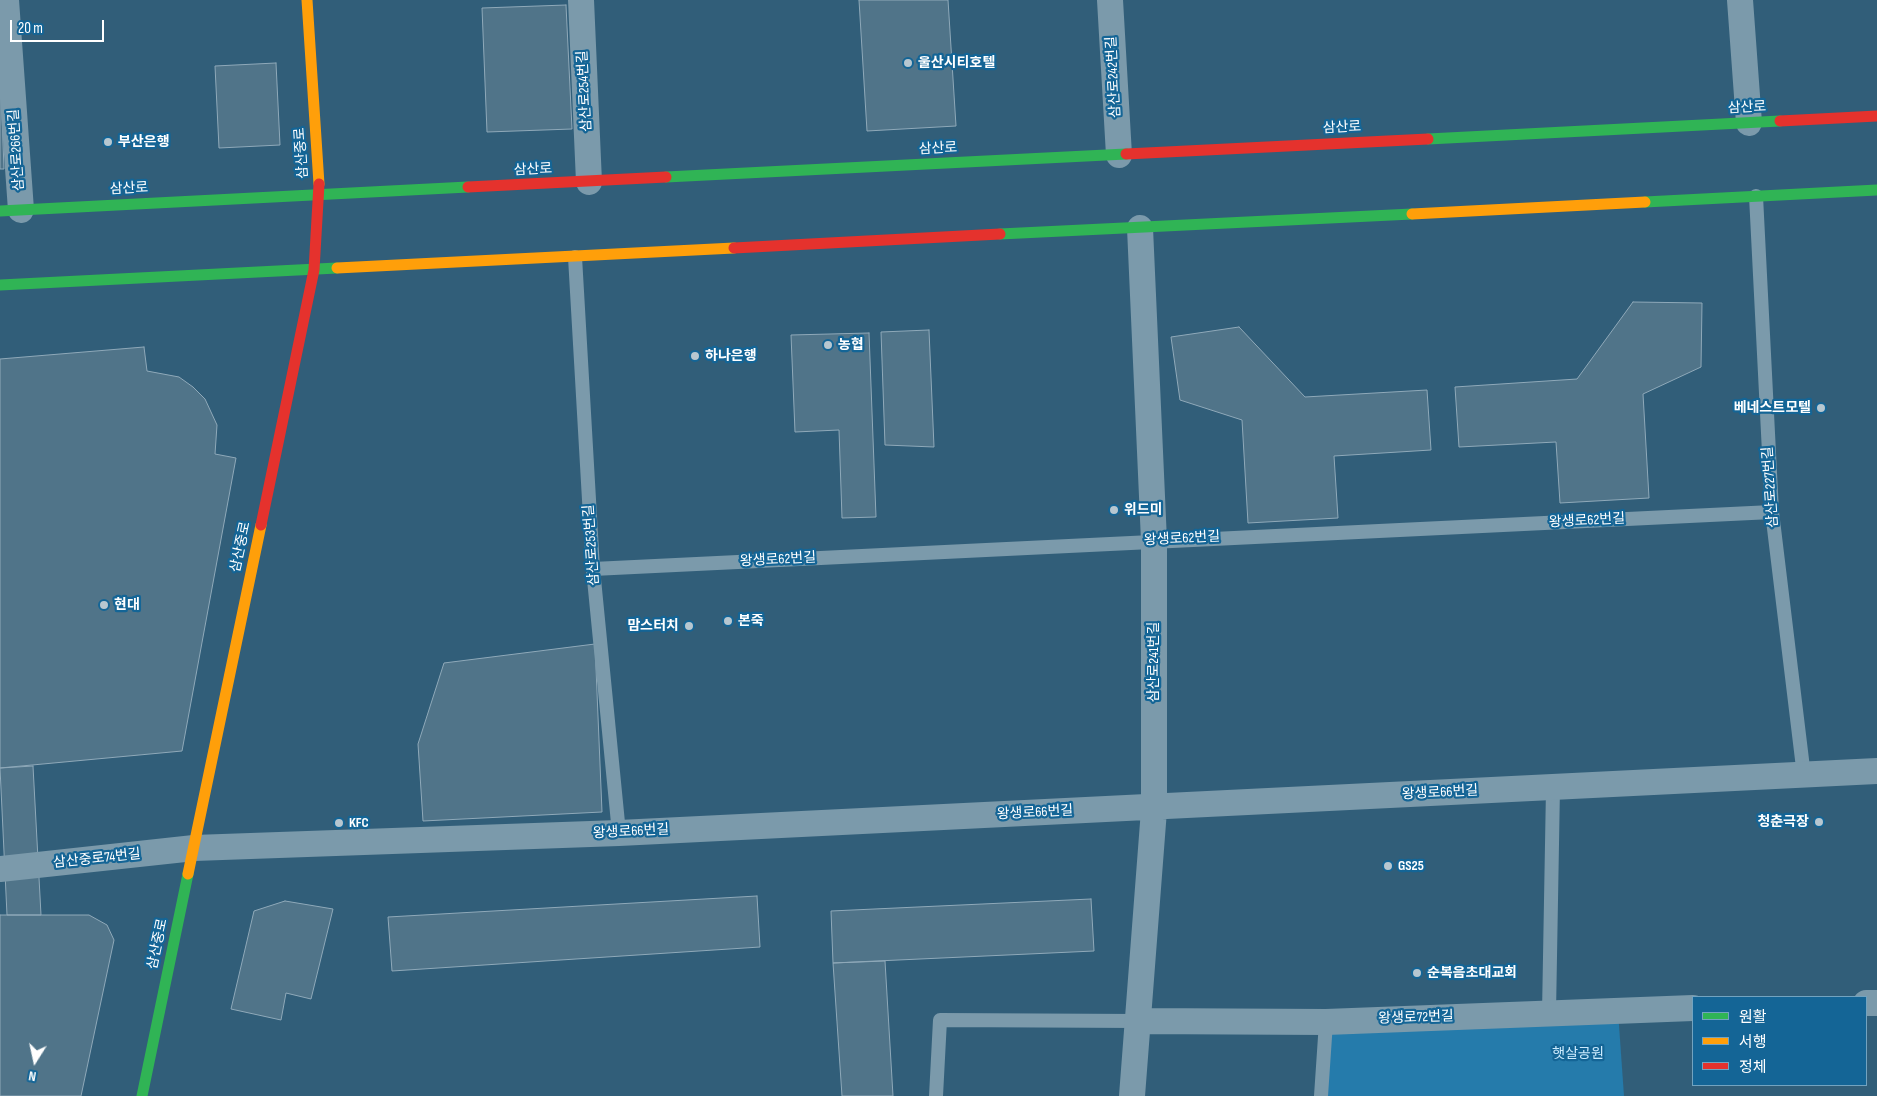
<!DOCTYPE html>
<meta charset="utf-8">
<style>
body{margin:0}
#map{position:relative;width:1877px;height:1096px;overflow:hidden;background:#315e79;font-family:"Sofia Sans Condensed","Noto Sans KR",sans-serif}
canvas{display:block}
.legend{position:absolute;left:1692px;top:996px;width:175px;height:90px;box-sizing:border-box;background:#146596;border:1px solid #72a3c0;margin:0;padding:6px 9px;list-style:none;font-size:15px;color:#fff}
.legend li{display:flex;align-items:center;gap:10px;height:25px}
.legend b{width:25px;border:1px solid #72a3c0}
.north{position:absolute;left:10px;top:1036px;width:50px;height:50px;-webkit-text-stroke:4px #146596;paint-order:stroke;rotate:190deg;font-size:14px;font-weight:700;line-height:20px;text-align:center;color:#fff}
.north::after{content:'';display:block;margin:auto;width:18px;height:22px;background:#fff;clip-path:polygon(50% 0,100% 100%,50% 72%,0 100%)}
.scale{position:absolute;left:10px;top:20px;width:94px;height:22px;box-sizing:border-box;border:2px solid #fff;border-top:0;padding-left:6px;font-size:15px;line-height:18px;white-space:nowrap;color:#fff;-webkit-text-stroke:4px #146596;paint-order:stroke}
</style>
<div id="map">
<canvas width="1877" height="1096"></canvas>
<ul class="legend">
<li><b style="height:6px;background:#30b455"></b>원활</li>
<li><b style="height:6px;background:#ff9f0a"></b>서행</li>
<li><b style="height:6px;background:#e5322d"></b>정체</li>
</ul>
<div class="north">N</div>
<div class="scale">20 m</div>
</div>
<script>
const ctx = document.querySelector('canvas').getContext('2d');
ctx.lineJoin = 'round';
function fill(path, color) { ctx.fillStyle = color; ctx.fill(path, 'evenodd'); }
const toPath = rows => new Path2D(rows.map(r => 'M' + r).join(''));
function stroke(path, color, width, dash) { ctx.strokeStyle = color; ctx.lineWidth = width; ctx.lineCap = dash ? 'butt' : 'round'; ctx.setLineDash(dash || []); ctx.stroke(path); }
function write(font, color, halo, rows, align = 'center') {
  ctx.font = font + ' "Sofia Sans Condensed","Noto Sans KR",sans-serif'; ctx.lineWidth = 4.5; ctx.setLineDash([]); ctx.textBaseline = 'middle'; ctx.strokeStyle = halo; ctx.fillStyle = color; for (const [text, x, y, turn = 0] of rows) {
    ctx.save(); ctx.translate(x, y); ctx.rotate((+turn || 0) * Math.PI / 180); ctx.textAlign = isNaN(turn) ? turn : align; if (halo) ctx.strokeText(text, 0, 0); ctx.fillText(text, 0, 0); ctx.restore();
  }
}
const green = toPath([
 [1618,1011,1624,1096,1321,1096,1326,1022]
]);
const building = toPath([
 [859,0,948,0,956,126,867,131,859,0],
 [566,5,572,129,487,132,482,8,566,5],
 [0,63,4,169,0,169,0,63],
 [276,63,280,145,219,148,215,66,276,63],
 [1633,302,1702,303,1701,367,1643,394,1649,498,1560,503,1556,442,1459,447,1455,387,1577,379,1633,302],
 [1239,327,1305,397,1427,390,1431,450,1334,456,1338,518,1248,523,1242,420,1180,400,1171,337,1239,327],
 [929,330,934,447,885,445,881,332,929,330],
 [869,333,876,517,842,518,839,430,795,432,791,335,869,333],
 [144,347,147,371,179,377,193,387,205,399,217,425,215,454,236,458,182,751,0,768,0,359,144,347],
 [595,644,602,812,423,821,418,744,444,663,595,644],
 [33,766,41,915,7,915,0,768,33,766],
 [757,896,760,947,392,971,388,917,757,896],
 [1091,899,1094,951,833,963,831,911,1091,899],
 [285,901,333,909,311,999,286,993,281,1020,231,1009,254,911,285,901],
 [0,915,89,915,107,925,114,940,81,1096,0,1096,0,915],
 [885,961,893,1096,842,1096,833,963,885,961]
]);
const lane = toPath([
 [1756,196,1772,512,1804,776],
 [575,257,593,569,619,833],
 [593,569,1772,512],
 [1549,1013,1553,788],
 [936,1096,940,1020,1138,1021],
 [1321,1096,1326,1022]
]);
const street = toPath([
 [6,0,21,210],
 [581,0,589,182],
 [1110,0,1119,155],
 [1740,0,1749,123],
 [0,869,194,848,619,833,1877,771],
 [1866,1003,1877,1003],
 [1138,1021,1326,1022,1693,1008],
 [1132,1096,1154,810,1154,541,1140,228]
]);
const fast = toPath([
 [1428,139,1780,121],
 [666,177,1126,154],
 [1645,202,1877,190],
 [0,211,468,187],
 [1000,234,1412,214],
 [0,285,337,268],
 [142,1096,188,874]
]);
const slow = toPath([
 [307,0,319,184],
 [1412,214,1645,202],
 [337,268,734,248],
 [188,874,261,525]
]);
const jam = toPath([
 [1780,121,1877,116],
 [1126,154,1428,139],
 [468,187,666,177],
 [734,248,1000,234],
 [261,525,314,270,319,184]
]);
const markers = [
 [908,63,5,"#b7c7d0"],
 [108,142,5,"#b7c7d0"],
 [828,345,5,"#b7c7d0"],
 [695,356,5,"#b7c7d0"],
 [1821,408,5,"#b7c7d0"],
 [1114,510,5,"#b7c7d0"],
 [104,605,5,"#b7c7d0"],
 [728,621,5,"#b7c7d0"],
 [689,626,5,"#b7c7d0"],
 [1819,822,5,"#b7c7d0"],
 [339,823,5,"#b7c7d0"],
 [1388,866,5,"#b7c7d0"],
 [1417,973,5,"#b7c7d0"]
];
const poiNames = [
 ["울산시티호텔",918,63],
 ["부산은행",118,142],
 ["농협",838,345],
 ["하나은행",705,356],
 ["베네스트모텔",1811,408,"right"],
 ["위드미",1124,510],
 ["현대",114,605],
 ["본죽",738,621],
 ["맘스터치",679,626,"right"],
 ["청춘극장",1809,822,"right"],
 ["KFC",349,823],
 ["GS25",1398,866],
 ["순복음초대교회",1427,973]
];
const streetNames = [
 ["삼산로242번길",1114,77,-93],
 ["삼산로254번길",585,91,-93],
 ["삼산로",1747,108,-3],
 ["삼산로",1342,128,-3],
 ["삼산로",938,149,-3],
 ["삼산로266번길",17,150,-94],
 ["삼산중로",302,153,-94],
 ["삼산로",533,170,-3],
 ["삼산로",129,189,-3],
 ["삼산로227번길",1771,487,-94],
 ["왕생로62번길",1587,521,-3],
 ["왕생로62번길",1182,539,-3],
 ["삼산로253번길",592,545,-94],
 ["삼산중로",241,547,-78],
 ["왕생로62번길",778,560,-3],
 ["삼산로241번길",1154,662,-90],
 ["왕생로66번길",1440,793,-3],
 ["왕생로66번길",1035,813,-3],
 ["왕생로66번길",631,832,-3],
 ["삼산중로74번길",97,859,-6],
 ["삼산중로",158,944,-78],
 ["왕생로72번길",1416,1018,-2]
];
const parkNames = [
 ["햇살공원",1578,1054]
];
fill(green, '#257bab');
fill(building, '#507489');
stroke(building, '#8fa9b9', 1);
stroke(lane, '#7b9aab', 14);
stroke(street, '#7b9aab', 26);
stroke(fast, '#30b455', 11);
stroke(slow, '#ff9f0a', 11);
stroke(jam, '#e5322d', 11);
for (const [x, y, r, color] of markers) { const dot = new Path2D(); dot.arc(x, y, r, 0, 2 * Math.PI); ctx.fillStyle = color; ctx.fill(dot); stroke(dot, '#146596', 2); }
write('bold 14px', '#fff', '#146596', poiNames, 'left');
write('14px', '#fff', '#146596', streetNames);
write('14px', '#ccebfd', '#146596', parkNames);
</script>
